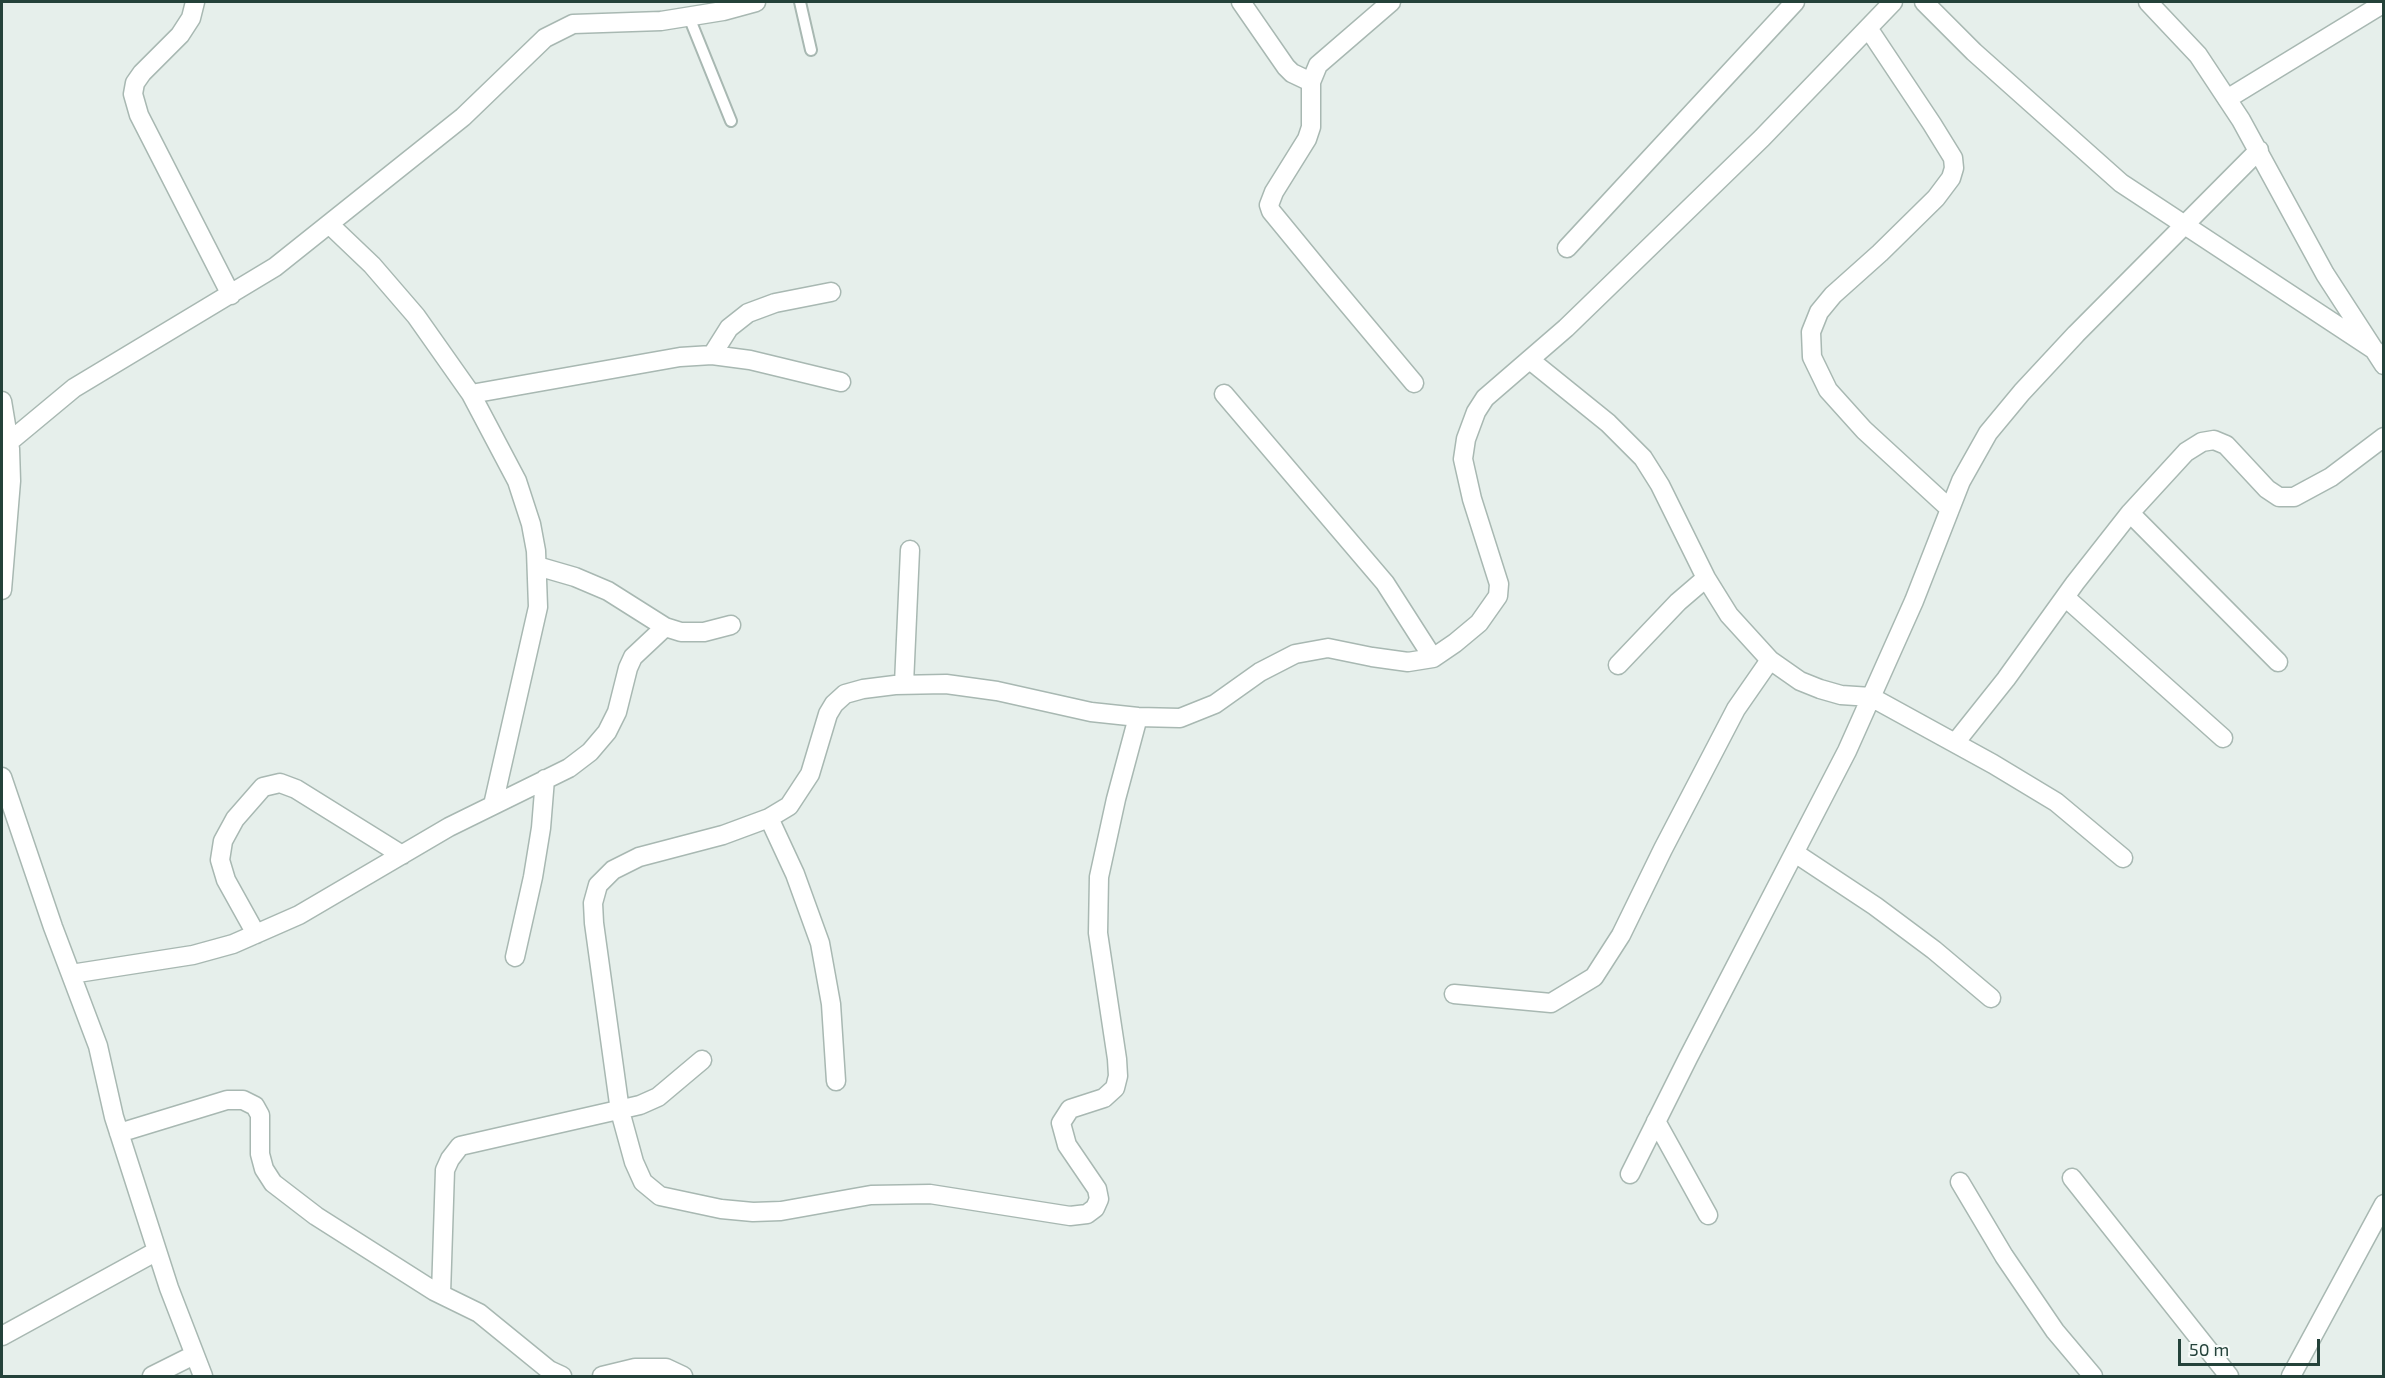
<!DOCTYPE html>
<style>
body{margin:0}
#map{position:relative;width:2385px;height:1378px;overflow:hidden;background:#e6efeb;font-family:"Exo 2",sans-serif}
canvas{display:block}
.frame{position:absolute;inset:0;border:3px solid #24423a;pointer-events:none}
.scale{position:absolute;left:2178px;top:1339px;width:142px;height:27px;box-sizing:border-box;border:3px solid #24423a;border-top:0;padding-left:8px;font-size:18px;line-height:21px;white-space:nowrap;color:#24423a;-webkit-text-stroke:4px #f7fbf9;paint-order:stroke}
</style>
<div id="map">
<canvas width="2385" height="1378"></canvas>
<div class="frame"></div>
<div class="scale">50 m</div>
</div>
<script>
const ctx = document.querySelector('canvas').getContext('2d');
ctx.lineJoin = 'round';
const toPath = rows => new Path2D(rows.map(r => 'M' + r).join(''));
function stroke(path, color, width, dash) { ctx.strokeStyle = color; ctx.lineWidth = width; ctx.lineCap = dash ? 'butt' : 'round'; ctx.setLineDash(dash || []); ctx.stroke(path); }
const lane = toPath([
 [800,2,811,50],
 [689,17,731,121]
]);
const street = toPath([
 [195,2,191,18,180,35,142,73,135,83,133,94,139,115,231,295],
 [1241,2,1286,67,1292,73,1311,82],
 [1391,2,1318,65,1311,82,1311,127,1307,139,1274,192,1269,205,1271,211,1326,278,1414,383],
 [1924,2,1974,52,2121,183,2376,351],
 [2148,2,2198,55,2241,120,2325,274,2384,365],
 [1868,28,1932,124,1953,158,1954,168,1951,178,1936,198,1880,253,1833,295,1819,312,1811,332,1812,357,1828,390,1864,430,1950,509],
 [2227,99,2384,3],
 [329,224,372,265,416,316,471,394,517,481,531,524,536,551,538,607,493,805],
 [1567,248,1795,2],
 [712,355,729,328,748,313,775,303,831,292],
 [1530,360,1608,423,1643,458,1660,485,1706,578,1729,615,1770,660,1800,681,1820,689,1841,695,1871,697,1993,764,2056,802,2123,858],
 [471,394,680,357,712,355,750,360,841,382],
 [1224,394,1385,583,1433,658],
 [2,401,10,449,11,481,2,590],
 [9,442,74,388,275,267,463,117,545,38,573,24,661,21,723,11,756,2],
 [2130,513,2278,662],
 [537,566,575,577,608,591,665,627,681,632,704,632,731,625],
 [2065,597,2223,738],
 [1618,665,1678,602,1706,578],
 [904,684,910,550],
 [1138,717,1116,799,1099,877,1098,933,1117,1059,1118,1076,1115,1088,1104,1098,1070,1109,1061,1123,1067,1145,1097,1189,1099,1199,1095,1208,1087,1214,1070,1216,930,1194,871,1195,781,1211,753,1212,721,1209,660,1196,643,1182,634,1162,620,1111,594,923,593,903,598,885,613,870,639,857,723,835,769,818,789,806,810,774,828,714,834,704,845,694,863,689,895,685,946,684,997,691,1091,712,1138,717,1180,718,1215,704,1260,672,1295,654,1328,648,1372,657,1408,662,1433,658,1455,643,1479,623,1498,596,1499,584,1472,499,1463,459,1466,439,1476,412,1485,398,1566,328,1762,138,1893,2],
 [1955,743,2006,679,2075,583,2130,513,2186,452,2202,442,2214,440,2226,445,2267,489,2279,497,2294,497,2331,477,2384,437],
 [2,777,53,927,98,1046,114,1117,169,1288,203,1376],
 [769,818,795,874,820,943,831,1004,836,1081],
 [1795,853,1875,906,1934,950,1991,998],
 [256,934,226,880,220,860,223,841,235,819,263,787,280,783,296,789,402,855],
 [515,957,533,877,541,828,545,779],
 [71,974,193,955,233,944,299,915,449,827,569,768,590,752,607,732,617,712,628,668,633,657,665,627],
 [1454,994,1551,1003,1594,977,1621,935,1663,849,1736,709,1770,660],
 [1656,1121,1708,1215],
 [119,1133,227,1100,243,1100,255,1106,260,1115,260,1154,264,1169,273,1183,316,1216,434,1291,479,1313,549,1370,562,1376],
 [1630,1174,1688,1058,1847,751,1914,601,1961,481,1988,433,2022,392,2076,334,2259,150],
 [2072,1178,2229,1376],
 [1960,1182,2004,1256,2055,1331,2093,1376],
 [441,1294,445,1170,450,1159,460,1146,640,1105,658,1097,702,1060],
 [2,1336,157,1251],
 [152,1376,194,1355],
 [602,1376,635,1368,666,1368,683,1376],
 [2291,1376,2384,1204]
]);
stroke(lane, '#a8b8b2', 14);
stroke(street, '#a8b8b2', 21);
stroke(lane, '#fff', 10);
stroke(street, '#fff', 18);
</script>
